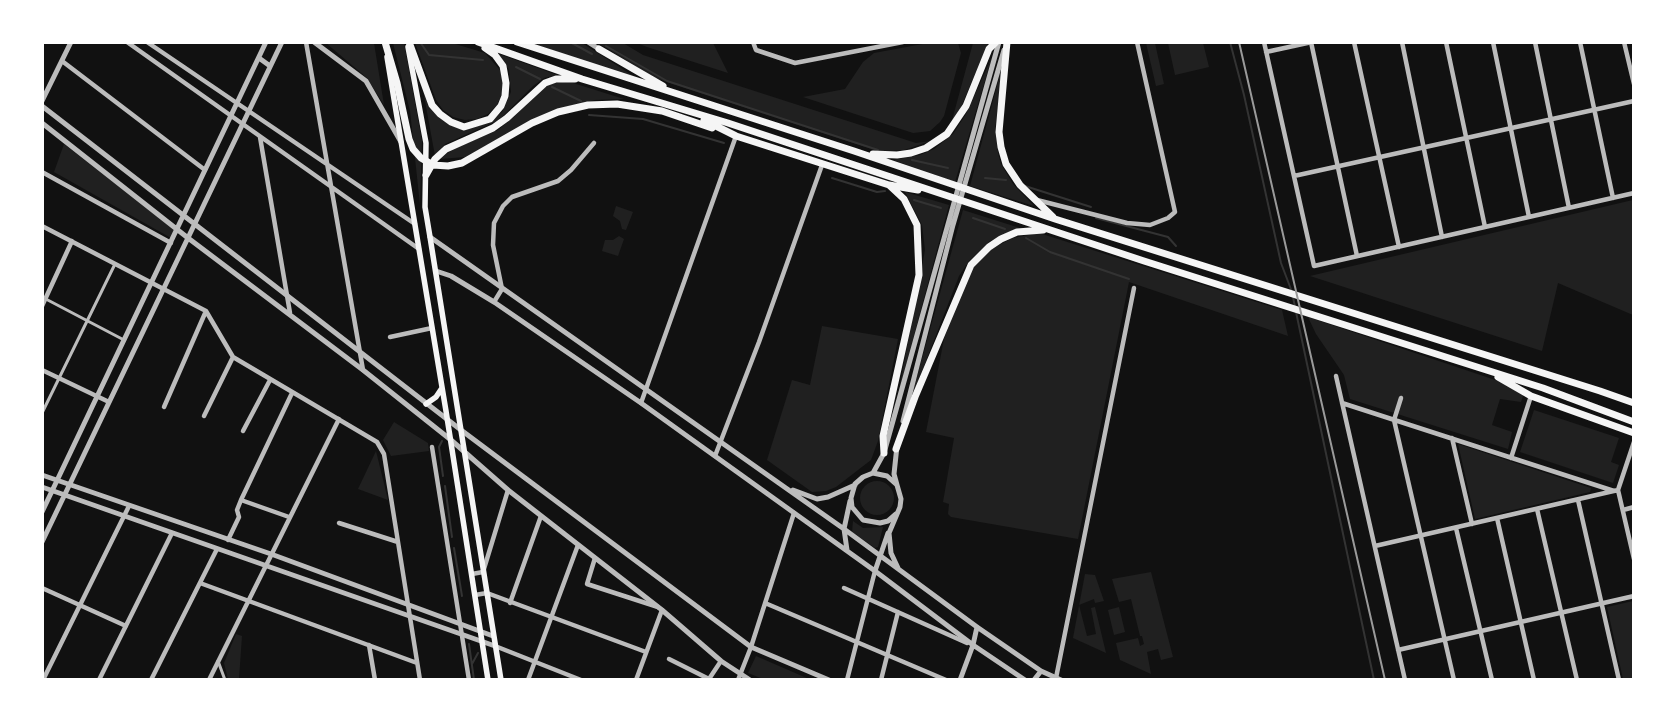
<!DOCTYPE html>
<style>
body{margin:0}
#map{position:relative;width:1676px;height:722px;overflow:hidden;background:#111;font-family:"Nunito Sans",sans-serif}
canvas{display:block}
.frame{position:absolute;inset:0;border:44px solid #fff;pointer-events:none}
</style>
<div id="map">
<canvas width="1676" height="722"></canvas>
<div class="frame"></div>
</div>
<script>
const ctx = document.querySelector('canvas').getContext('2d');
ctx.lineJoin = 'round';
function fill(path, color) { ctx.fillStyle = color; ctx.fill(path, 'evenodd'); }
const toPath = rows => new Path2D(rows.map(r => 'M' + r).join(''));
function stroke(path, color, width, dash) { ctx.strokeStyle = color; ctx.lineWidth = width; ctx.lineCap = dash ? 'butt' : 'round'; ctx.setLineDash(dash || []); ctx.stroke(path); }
const green = toPath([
 [326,43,374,43,384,105,367,78],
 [393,43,404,43,422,141,420,205,410,111],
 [415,43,452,43,485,53,500,70,503,82,502,94,497,105,488,114,477,119,465,120,453,117,443,110,436,100],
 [530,43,582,43,635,77,605,68],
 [598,43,623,43,643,55,916,143,931,141,904,150,878,151,655,78],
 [637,43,713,43,728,73,647,47],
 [928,43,958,43,961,53,944,116,940,122,930,131,913,133,803,97,845,89,863,62,874,53],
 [973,43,988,43,959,112,951,124],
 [1146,43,1155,43,1164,84,1156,86],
 [1168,43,1203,43,1209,67,1175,75],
 [499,54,557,75,544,78,533,86,499,120,445,144,435,156,423,90,437,115,452,126,468,128,489,123,502,112,511,92,509,70],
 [1005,56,995,129,998,153,1001,164,1013,184,1034,206,970,186],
 [992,57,955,182,893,160,920,155,934,149,953,134,966,114],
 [562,82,573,83,624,99,595,100,564,108,530,122,465,157,440,159,453,149,498,130,517,114,535,93,551,84],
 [64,144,175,230,171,238,54,172],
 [905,192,949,205,898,395,925,250,922,225],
 [1633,200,1633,315,1558,283,1542,351,1310,276],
 [616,206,633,212,626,230,622,229,620,221,613,216],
 [963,210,1020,228,990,241,969,261,959,276,910,402],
 [1039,233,1282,310,1288,336,1129,282,1078,539,951,517,948,514,949,504,943,502,954,438,926,432,944,339,964,285,973,268,992,249,1003,243,1013,238],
 [619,236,624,239,618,256,602,251,605,240,613,240],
 [1308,317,1525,390,1521,402,1500,399,1492,425,1512,432,1508,449,1350,399,1344,375,1316,334],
 [822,326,898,339,878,441,871,460,836,487,826,491,812,492,767,460,792,380,810,385],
 [1534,410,1619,438,1611,462,1619,465,1613,483,1520,452],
 [394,422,428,443,429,451,391,456,383,440],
 [1458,444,1591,488,1590,492,1475,519],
 [376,451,388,500,358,489],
 '860 498a17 17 0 1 1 34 0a17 17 0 1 1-34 0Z',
 [853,521,863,528,883,527,878,547,875,548,852,532],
 [1151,572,1173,657,1161,660,1158,649,1147,652,1151,674,1120,660,1116,643,1138,638,1140,646,1144,644,1142,636,1140,636,1131,599,1119,602,1112,579],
 [1085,574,1095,575,1104,601,1095,603,1094,599,1079,605,1087,636,1096,634,1091,608,1095,607,1106,653,1073,638],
 [1633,601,1633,679,1623,679,1607,607],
 [1119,607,1125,632,1114,635,1108,610],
 [236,634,242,636,239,679,228,679,224,663],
 [756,656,809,679,763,679,748,673]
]);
const stream = toPath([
 [420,42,429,55,483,60],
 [570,42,592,54],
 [1230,42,1244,95,1281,263,1292,292],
 [606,46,667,81,878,150],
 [516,67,540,79],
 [552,87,581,101],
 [589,115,643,119,724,143],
 [912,160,948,168],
 [832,178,877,192,885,191],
 [985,178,1006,180],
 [1025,186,1091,207],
 [914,200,941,208],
 [973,218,1005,229],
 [1096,218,1168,237,1176,246],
 [1026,238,1050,252,1129,279],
 [1293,297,1295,307],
 [1296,312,1374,680],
 [442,441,439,447,443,476],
 [445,486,452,537],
 [454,548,462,596],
 [469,644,474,680],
 [472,664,478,653]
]);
const pedestrian = toPath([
 [42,297,124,340],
 [42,413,115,264],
 [218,661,225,680]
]);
const minor = toPath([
 [127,42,419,249],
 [147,42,415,224],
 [306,42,363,370],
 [753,42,756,50,795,63,903,42],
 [1264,42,1314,266,1634,193],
 [1311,42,1357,256],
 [1354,42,1399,247],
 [1402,42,1442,237],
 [1446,42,1485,227],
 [1493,42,1529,217],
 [1535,42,1569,208],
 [1580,42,1613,198],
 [1624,42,1634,84],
 [1266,52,1312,42],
 [62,61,205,170],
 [260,137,290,313],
 [42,172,171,243],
 [1294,176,1634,101],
 [1037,200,1127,223,1150,225,1168,218,1175,212,1137,42],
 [42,226,206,311],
 [494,302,502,289,493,245,494,223,503,206,512,197,558,181,571,170,594,143],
 [42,306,72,241],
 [206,311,233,357,377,442,384,454,420,680],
 [390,337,432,328],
 [42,370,109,402],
 [1336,376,1405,680],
 [1401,398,1394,420,1454,680],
 [641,403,736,136],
 [1342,403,1614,491],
 [164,407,206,311],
 [204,416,233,357],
 [243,431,270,380],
 [1452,438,1472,524],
 [1634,442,1618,490,1634,559],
 [432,447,469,680],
 [715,456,759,342,822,165],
 [1511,458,1531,396],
 [241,500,289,517],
 [1578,500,1619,680],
 [1537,509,1577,680],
 [1623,510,1634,507],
 [1497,518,1534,680],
 [339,523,398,542],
 [1456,528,1492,680],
 [228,540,239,517,237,510,241,500,292,393],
 [1375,546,1618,490],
 [595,558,587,584,658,607],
 [472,574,483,572,508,490],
 [200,583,417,663],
 [42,588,126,626],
 [844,588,967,643],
 [475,595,487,593,646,652],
 [510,603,541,516],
 [765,603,946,680],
 [369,645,375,680],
 [495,646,581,680],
 [1398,650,1634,596],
 [669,659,709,679,721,661],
 [1056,678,1134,288],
 [43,680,129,506],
 [99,680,172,533],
 [151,680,217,549],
 [209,680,339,419],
 [528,680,578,545],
 [636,680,662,610],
 [738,680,751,647,794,513],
 [847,680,875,571],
 [881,680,898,612]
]);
const tertiary = toPath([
 [314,42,366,81,401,142],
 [588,42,599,49],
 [259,58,270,66],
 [42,101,71,42],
 [42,106,461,430,751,647,829,680],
 [42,123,188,238,363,370,451,440,508,490,662,610,721,661,750,680],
 [430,237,844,529,977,627,1041,671,1061,680],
 [436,271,451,276,494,302,641,403,875,571,973,645,1025,680],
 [903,421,953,225,1004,50],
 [897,446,894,474,897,485],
 [873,473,884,453,999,42],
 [42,475,271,554,493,636],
 [42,487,495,646],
 [793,490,817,499,828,497,855,485],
 [42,512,266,42],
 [896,514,888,521,880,523,863,520,852,507,851,498,855,484,863,477,873,473,887,476,897,485,901,499,900,507,889,533,891,553,898,568],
 [42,542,282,42],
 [847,550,844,529,850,501],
 [875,571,888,533],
 [960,680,973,645,977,627],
 [1034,680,1041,671]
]);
const secondary = toPath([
 [408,47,426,143,425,207,430,237,501,680],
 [387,57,446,411,488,680],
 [426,404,436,397,442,388]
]);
const trunk = toPath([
 [385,42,397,83,409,139,413,149,421,158,433,165,448,166,462,163,532,123,558,112,588,105,617,104,662,111,712,128],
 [409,42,432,105,440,114,451,122,464,127,490,119,501,106,505,96,506,83,503,66,495,55,485,48],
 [478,42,582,79,728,123,1144,261,1543,388,1634,422],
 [517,42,854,151,1055,219,1600,391,1634,403],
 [1007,42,999,132,1001,147,1006,164,1020,185,1053,217],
 [599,49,663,86],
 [704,120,736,136,889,185,904,199,917,225,919,275,883,436,884,453],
 [873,154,897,155,911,153,926,148,947,134,966,106,989,49,996,42],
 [426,175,435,159,446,149,493,128,507,118,545,83,556,79,575,79],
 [889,185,918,190],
 [1498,377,1531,396,1634,433],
 [896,449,915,397,971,265,989,247,1001,239,1017,232,1043,230]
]);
const rail = toPath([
 [1239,42,1385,680]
]);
fill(green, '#202020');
stroke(stream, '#333', 2);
stroke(pedestrian, '#bcbcbc', 3);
stroke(minor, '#bcbcbc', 4.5);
stroke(tertiary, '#bcbcbc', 5);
stroke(secondary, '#f5f5f5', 5.5);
stroke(trunk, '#f5f5f5', 7);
stroke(rail, '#9a9a9a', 2);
</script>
